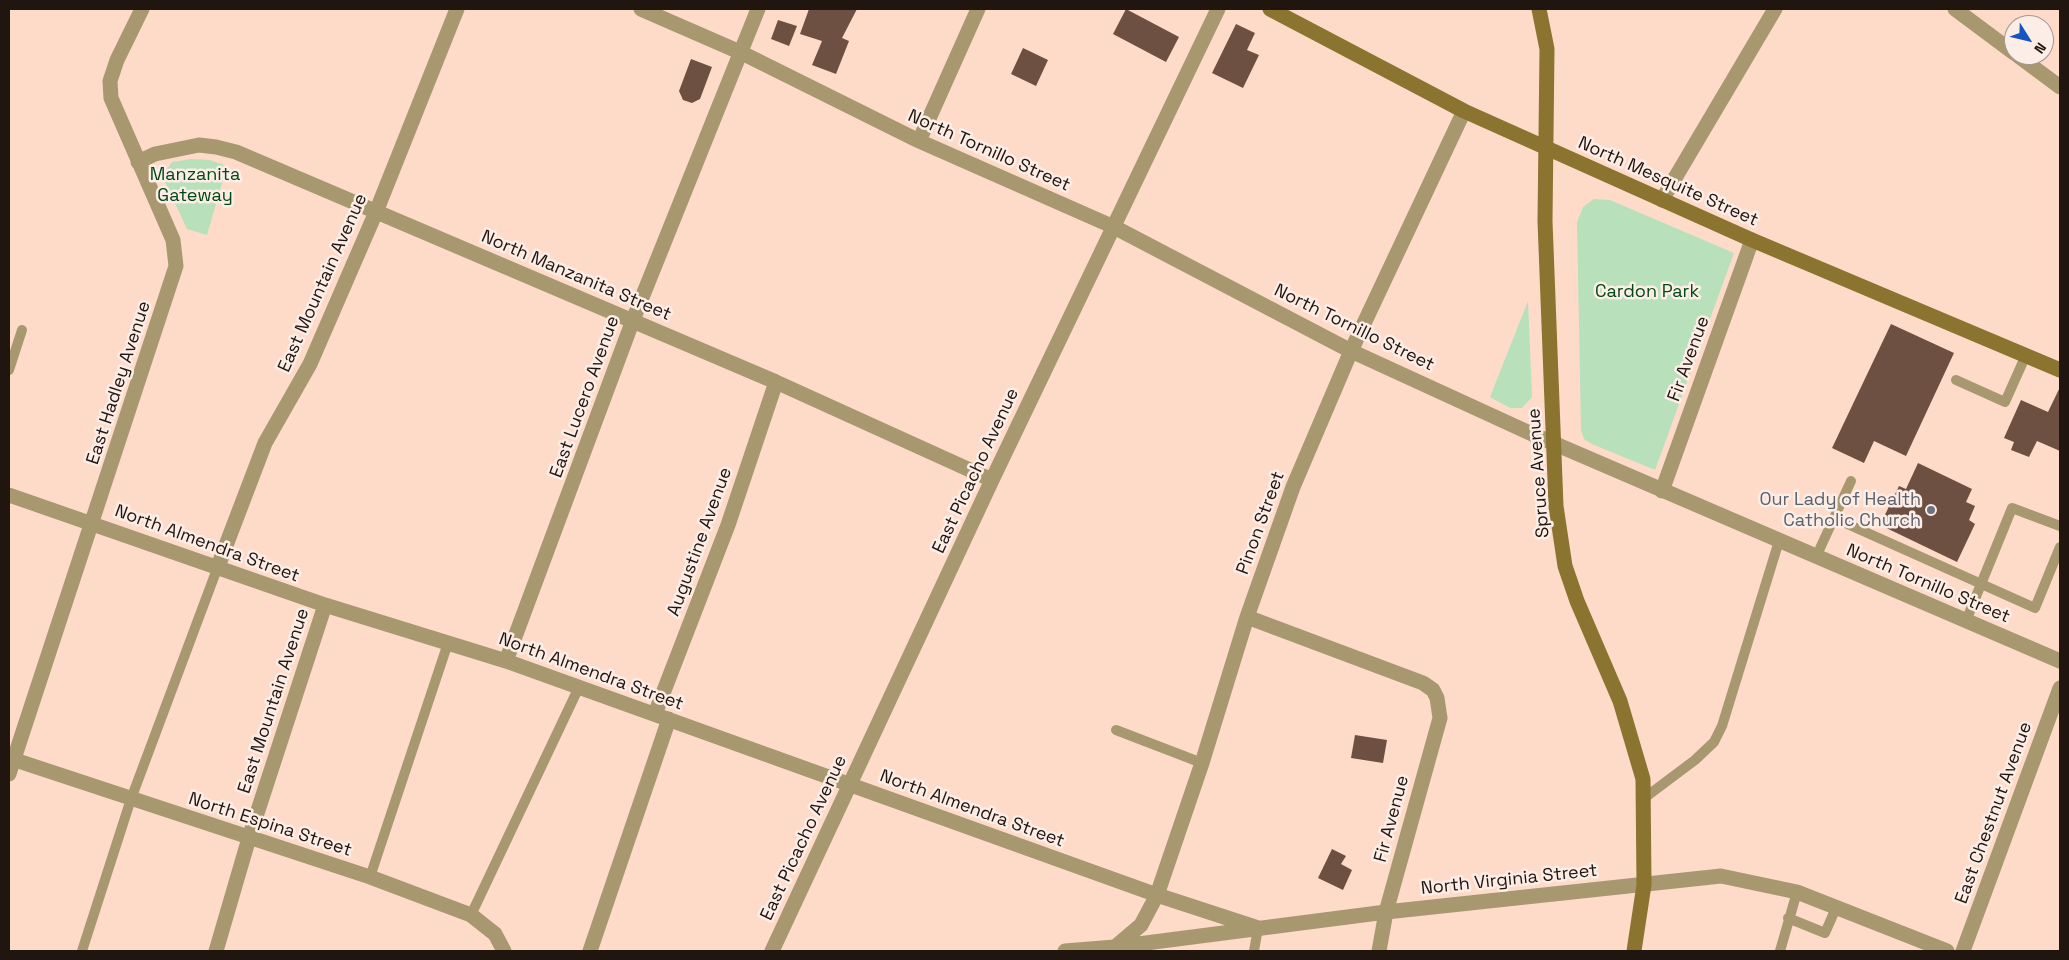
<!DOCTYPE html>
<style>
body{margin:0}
#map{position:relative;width:2069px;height:960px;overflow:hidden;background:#fedbc9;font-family:"Space Grotesk",sans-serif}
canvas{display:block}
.frame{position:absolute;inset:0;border:10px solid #21150f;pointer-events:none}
.north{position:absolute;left:2004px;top:15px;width:50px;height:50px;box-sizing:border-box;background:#fcede6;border:1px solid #a49790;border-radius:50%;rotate:126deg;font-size:14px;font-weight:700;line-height:20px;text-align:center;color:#21150f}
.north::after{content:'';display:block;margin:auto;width:18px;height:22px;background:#1654bf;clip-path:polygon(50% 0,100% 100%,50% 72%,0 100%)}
</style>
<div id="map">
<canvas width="2069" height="960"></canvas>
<div class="frame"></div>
<div class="north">N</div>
</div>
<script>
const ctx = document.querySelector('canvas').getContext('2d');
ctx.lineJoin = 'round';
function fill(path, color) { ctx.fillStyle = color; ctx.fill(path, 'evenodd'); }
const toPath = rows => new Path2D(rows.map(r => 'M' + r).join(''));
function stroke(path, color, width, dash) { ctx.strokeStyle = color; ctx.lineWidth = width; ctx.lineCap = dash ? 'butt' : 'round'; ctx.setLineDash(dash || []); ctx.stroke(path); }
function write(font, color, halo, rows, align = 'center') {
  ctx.font = font + ' "Space Grotesk",sans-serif'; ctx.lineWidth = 5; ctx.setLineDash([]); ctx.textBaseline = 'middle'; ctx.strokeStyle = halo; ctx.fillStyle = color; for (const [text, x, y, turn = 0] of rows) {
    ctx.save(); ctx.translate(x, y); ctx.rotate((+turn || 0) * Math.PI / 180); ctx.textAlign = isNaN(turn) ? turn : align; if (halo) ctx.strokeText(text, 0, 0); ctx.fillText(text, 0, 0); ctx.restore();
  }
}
const green = toPath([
 [191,159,210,160,227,166,207,235,187,229,164,179,165,172,172,162],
 [1594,199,1610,200,1734,253,1655,470,1592,444,1584,439,1581,430,1577,222,1583,207],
 [1528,301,1532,397,1522,408,1510,408,1490,397]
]);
const building = toPath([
 [809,9,857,9,842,38,849,41,836,74,812,65,822,41,800,34],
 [1126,9,1179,37,1166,62,1113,34],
 [778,20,797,26,789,46,771,39],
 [1236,24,1255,33,1247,50,1259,55,1243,88,1212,73],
 [1023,48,1048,60,1036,86,1011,74],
 [691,59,712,67,700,99,692,103,683,100,679,91],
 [1891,324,1954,353,1906,456,1874,441,1864,463,1832,448],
 [2060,387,2060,451,2037,441,2029,457,2011,450,2014,442,2004,438,2021,400,2048,412],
 [1918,463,1972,489,1966,502,1975,506,1969,520,1975,524,1957,562,1880,525,1899,486,1906,489],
 [1355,735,1387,740,1383,763,1351,758],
 [1332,849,1346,856,1341,864,1352,870,1343,890,1318,878]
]);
const lane = toPath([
 [9,370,22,330],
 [1956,380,2005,402,2026,355],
 [1834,518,2035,608,2060,547],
 [1816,557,1851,481],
 [1966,621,2012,508,2060,526],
 [1116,730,1202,763],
 [1643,799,1695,760,1714,742,1722,726,1779,541],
 [370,877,448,643],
 [471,915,579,687],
 [1788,918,1825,933,1836,908],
 [82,951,131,799,217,569],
 [1254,951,1258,928],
 [1780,951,1797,892]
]);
const street = toPath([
 [641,9,742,53,919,141,1114,227,1351,351,1532,434,2060,661],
 [1955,9,2014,53],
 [2017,55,2060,87],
 [919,141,978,9],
 [138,162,155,154,199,145,216,147,236,152,776,382,992,480],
 [1662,200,1775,9],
 [1662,491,1752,240],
 [9,495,325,605,506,661,1157,895,1258,928],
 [217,569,265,443,310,364,376,212,457,9],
 [1247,617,1423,683,1433,690,1437,698,1440,718,1386,912,1379,951],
 [506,661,633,320,758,9],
 [655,714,728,525,776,382],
 [9,758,370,877,471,915,495,934,504,951],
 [9,774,176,266,173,240,111,98,110,81,117,60,142,9],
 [216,951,249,838,325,605],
 [590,951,669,719],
 [772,951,992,480,1218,9],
 [1065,951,1115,947,1386,912,1721,876,1797,892,1947,951],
 [1115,951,1115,947,1141,925,1157,895,1202,763,1247,617,1293,487,1351,351,1464,111],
 [1963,951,2060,688]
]);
const secondary = toPath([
 [1270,9,1464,111,1752,240,2060,370],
 [1539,9,1547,49,1545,221,1556,506,1565,566,1577,601,1620,701,1643,779,1644,885,1634,951]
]);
const markers = [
 [1931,510,5,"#6b7280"]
];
const streetNames = [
 ["North Tornillo Street",989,151,24],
 ["North Mesquite Street",1668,182,24],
 ["North Manzanita Street",576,276,23],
 ["East Mountain Avenue",323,283,-66],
 ["North Tornillo Street",1354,328,26],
 ["Fir Avenue",1689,359,-70],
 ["East Hadley Avenue",119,383,-72],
 ["East Lucero Avenue",585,397,-70],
 ["East Picacho Avenue",976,471,-65],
 ["Spruce Avenue",1539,473,-94],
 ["Pinon Street",1261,523,-70],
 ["Augustine Avenue",700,542,-70],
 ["North Almendra Street",207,544,20],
 ["North Tornillo Street",1928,584,23],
 ["North Almendra Street",591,672,20],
 ["East Mountain Avenue",274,701,-72],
 ["North Almendra Street",972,809,20],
 ["East Chestnut Avenue",1994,813,-70],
 ["Fir Avenue",1392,819,-75],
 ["North Espina Street",270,825,18],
 ["East Picacho Avenue",804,838,-65],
 ["North Virginia Street",1509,880,-6]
];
const parkNames = [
 ["Manzanita",195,175],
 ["Gateway",195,196],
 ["Cardon Park",1647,292]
];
const worshipNames = [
 ["Our Lady of Health",1921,500],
 ["Catholic Church",1921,521]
];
fill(green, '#b8e0bb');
fill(building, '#6d5041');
stroke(lane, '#a8986f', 10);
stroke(street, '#a8986f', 15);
stroke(secondary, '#8b7330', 15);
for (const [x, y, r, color] of markers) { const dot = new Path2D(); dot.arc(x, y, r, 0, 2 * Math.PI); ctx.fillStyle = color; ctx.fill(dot); stroke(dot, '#fcede6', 2); }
write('18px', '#21150f', '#fcede6', streetNames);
write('18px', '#024816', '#fcede6', parkNames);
write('18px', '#5b616d', '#fcede6', worshipNames, 'right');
</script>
